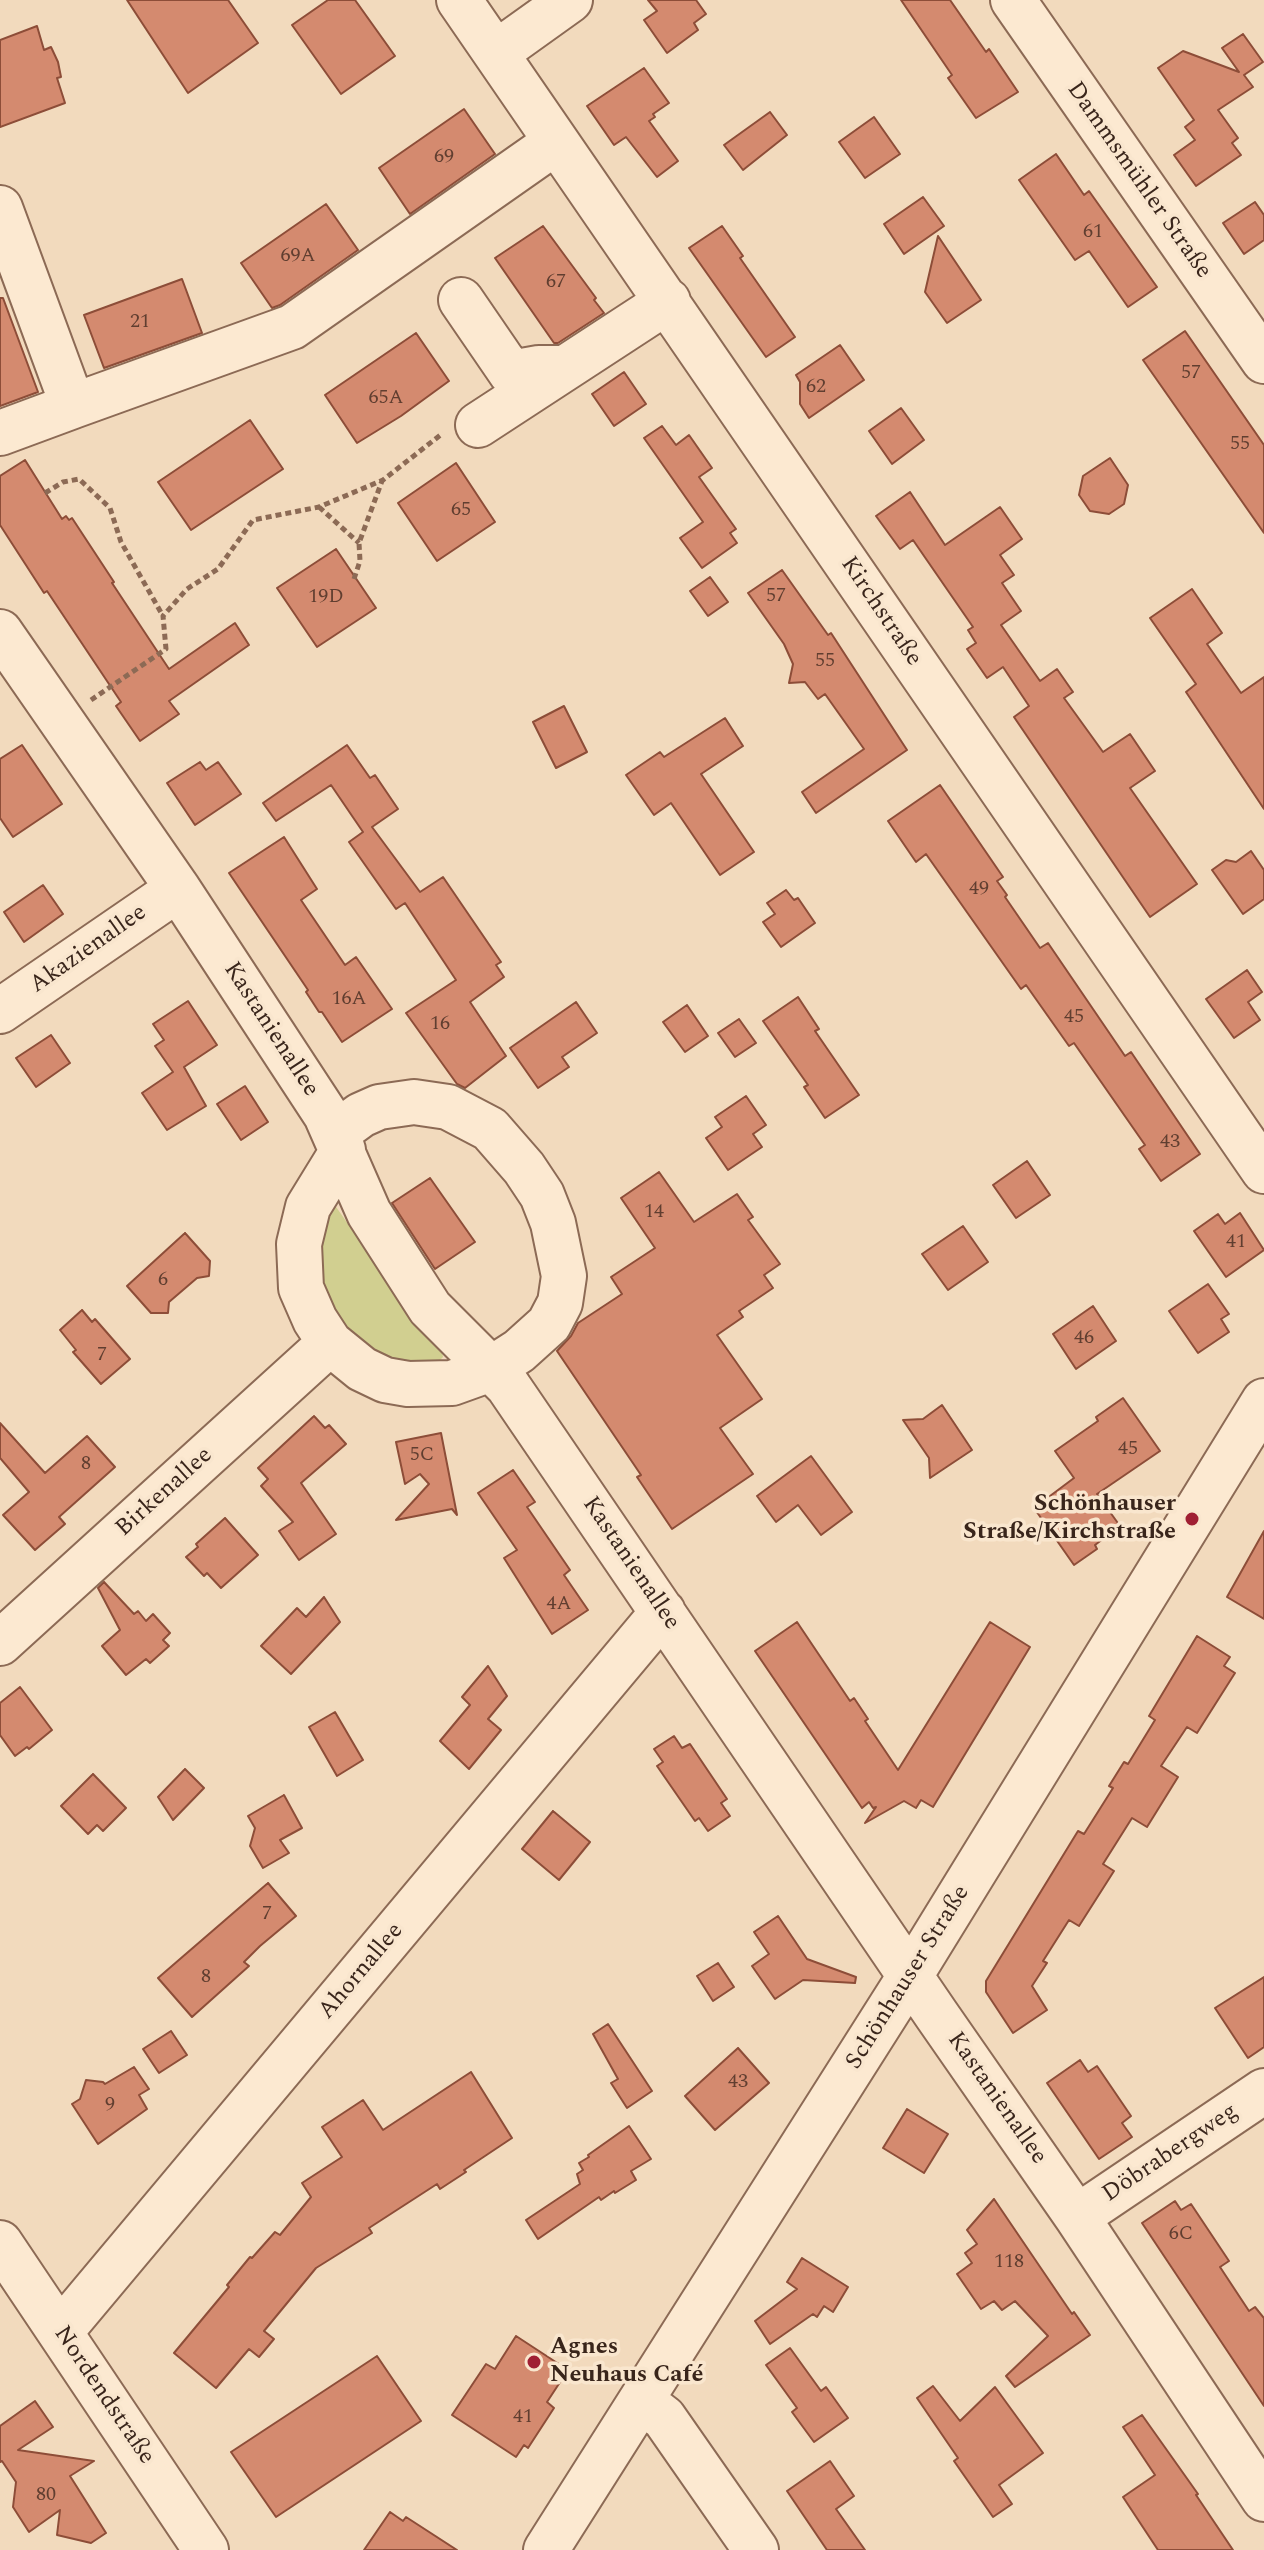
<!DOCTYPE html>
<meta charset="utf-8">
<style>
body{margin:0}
canvas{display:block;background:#f2dabd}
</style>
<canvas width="1264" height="2550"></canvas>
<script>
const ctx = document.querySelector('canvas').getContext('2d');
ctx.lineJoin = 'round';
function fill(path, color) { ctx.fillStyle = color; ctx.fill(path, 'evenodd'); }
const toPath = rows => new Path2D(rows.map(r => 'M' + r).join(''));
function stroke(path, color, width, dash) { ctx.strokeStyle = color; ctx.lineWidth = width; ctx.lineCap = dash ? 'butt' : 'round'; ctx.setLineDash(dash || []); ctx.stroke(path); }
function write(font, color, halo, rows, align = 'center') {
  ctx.font = font + ' Spectral,serif'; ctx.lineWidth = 7; ctx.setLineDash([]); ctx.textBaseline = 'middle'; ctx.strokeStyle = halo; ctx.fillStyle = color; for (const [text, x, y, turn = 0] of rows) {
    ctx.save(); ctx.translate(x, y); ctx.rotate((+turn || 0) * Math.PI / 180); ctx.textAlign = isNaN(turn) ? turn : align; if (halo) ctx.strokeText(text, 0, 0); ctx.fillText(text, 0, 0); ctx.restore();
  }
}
const green = toPath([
 [334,1204,417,1322,442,1351,443,1357,438,1362,431,1365,391,1362,364,1349,330,1312,316,1265,330,1206]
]);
const building = toPath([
 [127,0,228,0,258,43,188,93,127,0],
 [328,0,355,0,395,56,341,94,292,25,328,0],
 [648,0,696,0,706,14,694,23,698,30,667,53,644,20,657,11,648,0],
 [901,0,950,0,986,52,989,49,1018,92,976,118,948,78,952,75,901,0],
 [37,26,44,50,51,47,58,62,61,77,57,78,65,103,0,127,0,40,37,26],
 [1243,34,1263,62,1244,75,1253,87,1218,110,1238,138,1232,143,1241,155,1196,186,1174,155,1195,140,1185,127,1194,120,1158,68,1183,51,1239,72,1222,48,1243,34],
 [644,68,669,103,653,114,655,117,649,121,678,161,657,177,626,137,614,145,587,106,644,68],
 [464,109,495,154,410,214,379,168,464,109],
 [770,112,787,135,743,170,724,145,770,112],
 [874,117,900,154,865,178,839,142,874,117],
 [1056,154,1084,195,1089,191,1157,287,1128,307,1089,251,1075,260,1019,180,1056,154],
 [923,197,944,226,904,254,884,224,923,197],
 [1255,202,1264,215,1264,240,1244,254,1223,223,1255,202],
 [326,204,358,250,280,305,272,308,241,263,326,204],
 [543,226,596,298,594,300,604,313,558,343,554,343,495,258,543,226],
 [722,226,743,256,740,258,795,337,766,357,689,248,722,226],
 [938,236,981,300,947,323,925,292,938,236],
 [182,279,202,333,104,368,84,315,182,279],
 [0,298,3,298,38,392,0,406,0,298],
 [1185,331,1264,445,1264,533,1143,360,1185,331],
 [416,333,449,381,401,416,357,443,325,395,416,333],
 [840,345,864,380,809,418,800,404,800,382,796,375,840,345],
 [624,372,646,404,614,426,592,394,624,372],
 [901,408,924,440,892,464,869,431,901,408],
 [250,420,283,469,191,530,158,482,250,420],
 [662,426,676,445,689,435,712,468,699,477,736,529,730,533,737,543,702,568,680,538,703,522,644,438,662,426],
 [1110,458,1128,485,1124,504,1109,514,1090,511,1079,495,1083,476,1110,458],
 [25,460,62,519,66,516,69,520,72,518,114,582,112,583,169,669,235,623,249,645,169,701,179,714,140,741,116,706,121,702,47,591,44,593,0,525,0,476,25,460],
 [456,463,495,522,437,561,398,503,456,463],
 [910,492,945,545,1000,507,1022,539,1000,555,1014,575,1002,583,1021,611,1001,625,1040,681,1057,669,1073,692,1064,698,1103,752,1130,734,1155,771,1130,788,1197,884,1150,917,1014,717,1029,706,1003,667,987,678,967,649,976,643,968,630,973,627,913,540,900,549,876,516,910,492],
 [336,549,376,608,317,647,277,588,336,549],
 [782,570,828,635,831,633,907,750,816,813,802,792,864,749,825,694,818,699,805,682,789,683,793,664,784,644,748,593,782,570],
 [710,577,728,602,708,616,690,591,710,577],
 [1192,589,1222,633,1207,644,1241,693,1264,677,1264,809,1186,692,1196,684,1150,618,1192,589],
 [564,706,587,752,556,768,533,722,564,706],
 [725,718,743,746,701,774,754,852,720,875,671,803,654,815,626,775,660,752,664,757,725,718],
 [22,745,62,804,13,837,0,818,0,759,22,745],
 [347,745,370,778,375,775,398,809,372,827,420,892,443,877,501,962,496,965,504,977,470,1002,506,1056,465,1088,457,1084,406,1013,456,980,405,903,396,909,349,842,363,832,331,785,276,821,263,803,347,745],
 [200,762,206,770,218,762,241,794,195,825,167,783,200,762],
 [940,785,1003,877,997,881,1007,895,1005,897,1040,948,1048,943,1125,1056,1131,1052,1200,1154,1161,1181,1139,1149,1145,1145,1074,1043,1069,1046,1026,985,1021,989,926,854,916,862,888,821,940,785],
 [284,837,317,889,301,900,345,965,356,957,392,1009,342,1042,322,1012,319,1012,306,992,308,990,229,873,284,837],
 [1251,851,1264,870,1264,899,1243,914,1212,870,1226,860,1236,862,1251,851],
 [43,885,63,914,24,942,4,912,43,885],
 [786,890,794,900,798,898,815,923,781,947,763,922,775,914,767,903,786,890],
 [1247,970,1262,992,1248,1002,1260,1020,1234,1038,1206,999,1247,970],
 [798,997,819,1029,815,1031,859,1095,825,1118,804,1087,808,1085,763,1021,798,997],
 [188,1001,217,1045,184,1067,206,1106,167,1130,142,1093,173,1072,155,1046,164,1040,153,1024,188,1001],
 [576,1002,597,1033,562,1057,569,1067,538,1088,510,1048,576,1002],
 [687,1005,708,1036,685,1052,663,1022,687,1005],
 [739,1019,756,1043,735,1057,718,1033,739,1019],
 [51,1035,70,1063,36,1087,16,1058,51,1035],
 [245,1086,268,1122,241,1140,217,1104,245,1086],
 [746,1096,766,1125,753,1134,762,1147,728,1170,706,1138,722,1127,715,1117,746,1096],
 [1027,1161,1050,1195,1016,1218,993,1185,1027,1161],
 [659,1172,694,1222,737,1194,753,1217,748,1220,780,1264,764,1275,773,1288,739,1311,743,1317,717,1335,762,1399,720,1428,753,1474,672,1529,637,1477,641,1475,557,1351,571,1336,578,1323,622,1294,611,1277,655,1248,621,1198,659,1172],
 [430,1178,475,1242,435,1269,392,1203,430,1178],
 [1240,1213,1264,1250,1226,1277,1194,1231,1218,1214,1225,1224,1240,1213],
 [963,1226,988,1262,948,1290,922,1254,963,1226],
 [185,1233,210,1261,209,1276,197,1278,169,1302,168,1313,151,1313,127,1286,185,1233],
 [1208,1284,1229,1314,1221,1319,1229,1332,1198,1353,1169,1311,1208,1284],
 [1093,1306,1116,1341,1076,1369,1053,1334,1093,1306],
 [82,1310,92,1322,95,1319,130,1359,101,1384,73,1352,76,1350,60,1330,82,1310],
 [1123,1398,1160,1451,1097,1494,1120,1526,1095,1545,1097,1549,1074,1565,1034,1508,1074,1478,1055,1451,1098,1421,1096,1417,1123,1398],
 [942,1405,972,1450,930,1478,929,1458,903,1420,923,1419,942,1405],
 [314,1416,325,1428,329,1425,346,1444,301,1483,336,1534,299,1560,279,1531,293,1522,261,1486,268,1479,258,1468,314,1416],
 [0,1423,45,1473,87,1436,115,1467,59,1517,65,1524,35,1550,3,1515,29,1492,0,1458,0,1423],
 [441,1433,457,1515,452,1509,396,1520,429,1484,420,1474,405,1484,396,1442,441,1433],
 [811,1456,852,1512,821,1535,798,1505,776,1522,757,1496,811,1456],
 [513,1470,535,1502,527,1507,570,1570,564,1575,588,1610,552,1634,504,1558,517,1550,478,1493,513,1470],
 [225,1518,258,1555,221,1588,207,1573,204,1576,186,1557,198,1547,196,1544,225,1518],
 [1264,1531,1264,1619,1227,1597,1264,1531],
 [104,1582,134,1614,138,1611,146,1621,153,1614,170,1633,163,1640,169,1646,150,1663,146,1659,126,1675,102,1646,120,1630,98,1588,104,1582],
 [324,1597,340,1622,291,1674,261,1646,297,1608,306,1617,324,1597],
 [797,1622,850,1701,854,1698,868,1719,865,1721,898,1770,990,1622,1030,1647,933,1807,921,1800,916,1808,904,1801,865,1823,876,1807,873,1808,869,1802,862,1808,755,1651,797,1622],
 [1197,1636,1230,1657,1224,1666,1235,1673,1197,1733,1187,1727,1161,1766,1178,1777,1147,1827,1132,1818,1103,1864,1114,1871,1079,1926,1069,1920,1043,1961,1047,1963,1032,1986,1047,2010,1013,2033,986,1992,986,1981,1078,1831,1084,1834,1113,1788,1109,1786,1124,1762,1128,1764,1155,1720,1149,1716,1197,1636],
 [488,1666,507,1696,488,1719,501,1730,469,1769,440,1741,470,1705,462,1697,488,1666],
 [20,1687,52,1730,29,1749,27,1747,15,1756,0,1735,0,1703,20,1687],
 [335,1712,363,1760,337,1776,309,1727,335,1712],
 [674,1736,682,1748,690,1744,727,1799,721,1803,730,1816,708,1831,699,1818,695,1821,657,1766,663,1762,654,1749,674,1736],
 [185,1769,204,1788,173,1820,158,1797,185,1769],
 [93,1774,126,1808,103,1831,97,1825,88,1834,61,1806,93,1774],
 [284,1795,302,1828,280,1840,289,1853,263,1868,250,1846,255,1828,248,1816,284,1795],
 [553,1811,590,1842,559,1880,522,1849,553,1811],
 [268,1883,296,1916,260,1946,244,1962,249,1966,192,2017,158,1978,268,1883],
 [778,1916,807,1959,856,1977,855,1983,803,1980,775,1999,752,1966,769,1954,754,1932,778,1916],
 [718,1963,734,1987,713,2001,697,1976,718,1963],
 [1264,1977,1264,2047,1248,2058,1215,2008,1264,1977],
 [608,2024,652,2091,627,2108,611,2083,618,2079,593,2034,608,2024],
 [171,2031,187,2055,159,2073,143,2049,171,2031],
 [738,2048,769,2083,715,2130,685,2096,738,2048],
 [1080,2060,1088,2072,1097,2066,1131,2116,1122,2123,1132,2137,1099,2159,1047,2083,1080,2060],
 [134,2067,149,2089,139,2095,147,2109,98,2144,72,2104,80,2099,86,2080,103,2082,105,2084,134,2067],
 [471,2072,512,2138,464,2170,466,2172,440,2189,437,2184,369,2228,372,2233,316,2268,264,2331,274,2339,259,2357,249,2349,216,2388,174,2353,229,2287,227,2285,250,2257,252,2258,275,2232,280,2235,311,2197,302,2183,342,2157,322,2127,363,2100,383,2130,471,2072],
 [907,2109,948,2134,924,2173,883,2148,907,2109],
 [629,2126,651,2159,631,2171,636,2180,615,2193,614,2191,601,2200,599,2197,538,2239,526,2220,580,2184,577,2174,583,2170,579,2163,589,2157,588,2155,629,2126],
 [994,2199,1072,2314,1074,2312,1090,2335,1015,2387,1006,2376,1048,2336,1015,2301,1002,2310,994,2301,981,2309,957,2274,972,2263,965,2253,977,2244,967,2230,994,2199],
 [1175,2201,1181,2210,1191,2204,1229,2261,1220,2267,1249,2311,1255,2307,1264,2318,1264,2406,1142,2223,1175,2201],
 [802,2258,848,2287,833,2312,824,2306,817,2317,813,2314,770,2344,755,2321,797,2289,787,2282,802,2258],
 [516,2336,568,2370,547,2402,554,2408,528,2448,524,2445,516,2457,452,2415,486,2364,495,2369,516,2336],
 [790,2348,821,2391,826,2387,848,2418,814,2442,792,2412,797,2408,766,2365,790,2348],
 [377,2356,421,2421,276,2517,231,2452,377,2356],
 [933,2386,960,2421,995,2387,1043,2453,999,2485,1012,2504,993,2517,954,2461,958,2458,917,2398,933,2386],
 [35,2401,53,2427,18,2450,94,2461,70,2476,106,2533,91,2543,57,2535,60,2510,29,2532,13,2507,16,2482,2,2461,0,2462,0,2426,35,2401],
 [1142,2415,1198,2494,1196,2495,1233,2550,1158,2550,1123,2497,1155,2475,1123,2427,1142,2415],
 [830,2461,854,2496,836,2509,865,2550,827,2550,787,2491,830,2461],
 [390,2512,403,2521,406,2517,457,2550,364,2550,390,2512]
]);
const path = toPath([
 [45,493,63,482,79,479,110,508,121,542,163,616],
 [319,507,359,543],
 [354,579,360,561,359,543,382,481],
 [91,700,166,649,163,616,187,589,218,569,253,520,319,507,383,480,443,433]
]);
const minor = toPath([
 [459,0,1264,1171],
 [1013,0,1264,361],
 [496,53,570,0],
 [0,208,73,406,0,433],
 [461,300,511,373,539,368,562,368],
 [73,406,292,327,556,142],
 [478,425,668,301],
 [0,632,178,889,326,1115,369,1213,430,1308,508,1386,936,2014,1077,2217,1264,2499],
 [0,1011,178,889],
 [335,1134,361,1115,379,1107,414,1102,448,1107,490,1129,524,1168,542,1195,553,1223,564,1276,560,1303,549,1324,519,1351,491,1369,452,1383,408,1384,385,1380,362,1369,330,1343,315,1320,301,1288,299,1244,308,1207,343,1150],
 [0,1643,330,1343],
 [1077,2217,1264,2091],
 [0,2243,206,2550],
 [60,2332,663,1612],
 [642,2401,664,2418,756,2550],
 [546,2550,910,1976,1264,1401]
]);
const markers = [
 [1192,1519,8,"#a01f33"],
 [534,2362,8,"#a01f33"]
];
const numberNames = [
 ["69",444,158],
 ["61",1093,233],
 ["69A",298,257],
 ["67",556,283],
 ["21",140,323],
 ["57",1191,374],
 ["62",816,388],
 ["65A",386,399],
 ["55",1240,445],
 ["65",461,511],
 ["57",776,597],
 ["19D",326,598],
 ["55",825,662],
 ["49",979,890],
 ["16A",349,1000],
 ["45",1074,1018],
 ["16",440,1025],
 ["43",1170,1143],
 ["14",654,1213],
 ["41",1236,1243],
 ["6",163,1281],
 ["46",1084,1339],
 ["7",102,1356],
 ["45",1128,1450],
 ["5C",422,1456],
 ["8",86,1465],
 ["4A",559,1605],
 ["7",267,1915],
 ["8",206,1978],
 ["43",738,2083],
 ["9",110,2106],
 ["6C",1181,2235],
 ["118",1009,2263],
 ["41",523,2418],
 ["80",46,2496]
];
const streetNames = [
 ["Dammsmühler Straße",1138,181,55],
 ["Kirchstraße",880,612,56],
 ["Akazienallee",89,950,-35],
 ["Kastanienallee",270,1030,57],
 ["Birkenallee",165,1493,-42],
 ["Kastanienallee",630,1564,56],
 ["Ahornallee",362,1972,-50],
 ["Schönhauser Straße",909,1978,-58],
 ["Kastanienallee",996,2099,55],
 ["Döbrabergweg",1171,2154,-34],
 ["Nordendstraße",103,2396,56]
];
const poiNames = [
 ["Schönhauser",1176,1505],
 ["Straße/Kirchstraße",1176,1533],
 ["Agnes",550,2348,"left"],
 ["Neuhaus Café",550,2376,"left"]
];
fill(green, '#d1cf90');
fill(building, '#d48a6f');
stroke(building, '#8d4d38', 2);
stroke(minor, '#8c6a55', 48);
stroke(path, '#8c6a55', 5, [6, 4]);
stroke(minor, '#fce9d1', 44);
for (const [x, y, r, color] of markers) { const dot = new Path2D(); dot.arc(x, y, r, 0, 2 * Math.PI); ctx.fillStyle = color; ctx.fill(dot); stroke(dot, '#f9e6ce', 3); }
write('20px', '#603e30', null, numberNames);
write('24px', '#39251b', '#f9e6ce', streetNames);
write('bold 24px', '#39251b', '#f9e6ce', poiNames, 'right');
</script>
